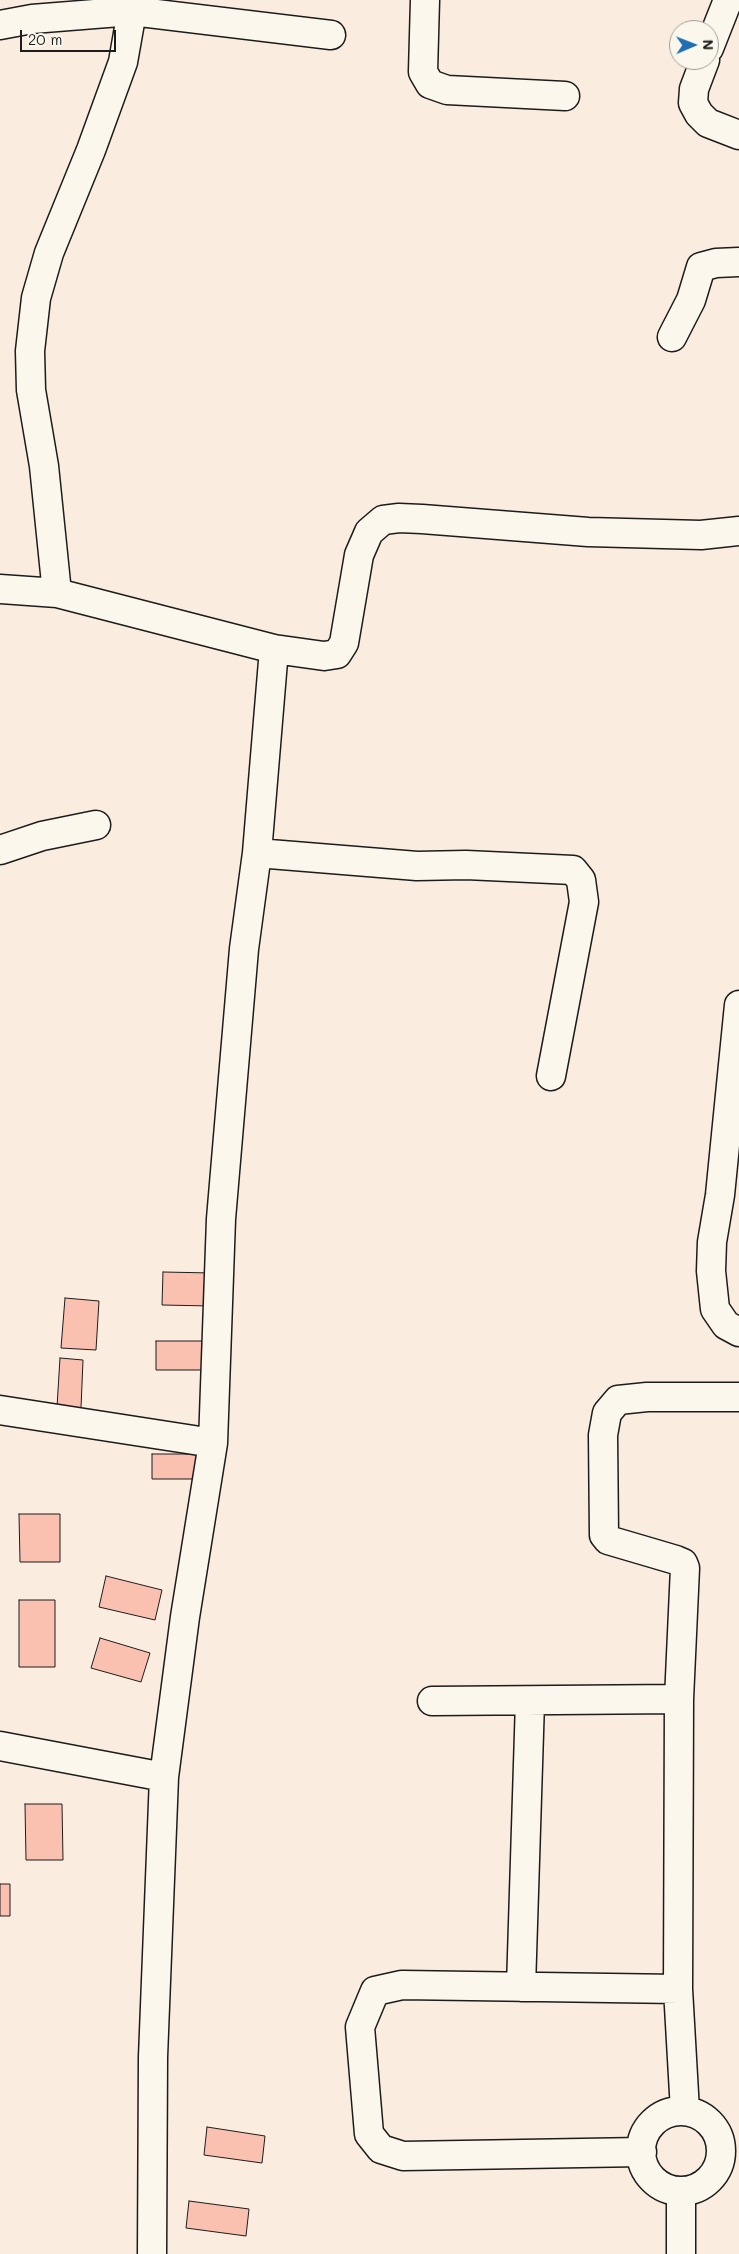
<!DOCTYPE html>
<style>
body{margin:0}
#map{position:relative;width:739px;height:2254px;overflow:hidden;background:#fbece0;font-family:Mali,sans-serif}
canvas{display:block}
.north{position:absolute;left:669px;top:20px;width:50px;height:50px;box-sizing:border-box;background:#fbf7ec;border:1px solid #a29f99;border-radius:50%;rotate:89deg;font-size:14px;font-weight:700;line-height:20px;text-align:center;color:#1c1c1c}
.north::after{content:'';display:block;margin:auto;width:18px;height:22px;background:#1f6fb2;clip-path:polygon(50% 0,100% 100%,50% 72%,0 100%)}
.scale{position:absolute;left:20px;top:30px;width:96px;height:22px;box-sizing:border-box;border:2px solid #1c1c1c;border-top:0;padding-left:6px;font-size:15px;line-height:18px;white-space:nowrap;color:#1c1c1c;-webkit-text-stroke:4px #fbf7ec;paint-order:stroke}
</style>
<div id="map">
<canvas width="739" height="2254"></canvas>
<div class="north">N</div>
<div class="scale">20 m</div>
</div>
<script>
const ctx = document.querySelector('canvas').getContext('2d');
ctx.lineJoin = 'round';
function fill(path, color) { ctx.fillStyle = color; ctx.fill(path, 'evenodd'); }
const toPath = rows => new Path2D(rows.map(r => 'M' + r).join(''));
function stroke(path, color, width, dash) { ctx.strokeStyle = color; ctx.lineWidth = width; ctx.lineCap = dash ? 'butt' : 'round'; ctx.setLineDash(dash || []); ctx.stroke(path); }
const building = toPath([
 [163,1272,212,1273,211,1306,162,1305,163,1272],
 [65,1298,99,1301,96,1350,61,1348,65,1298],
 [156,1341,209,1341,209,1370,156,1370,156,1341],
 [60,1358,83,1360,81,1408,57,1407,60,1358],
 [152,1454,201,1454,201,1479,152,1479,152,1454],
 [19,1514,60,1514,60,1562,20,1562,19,1514],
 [106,1576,162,1590,155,1620,99,1607,106,1576],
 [19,1600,55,1600,55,1667,19,1667,19,1600],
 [100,1638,150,1653,141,1682,91,1668,100,1638],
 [25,1804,62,1804,63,1860,26,1860,25,1804],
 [0,1884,10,1884,10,1916,0,1916,0,1884],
 [207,2127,265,2136,262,2163,204,2155,207,2127],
 [189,2201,249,2209,246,2236,186,2228,189,2201]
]);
const street = toPath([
 [425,0,423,72,430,84,447,90,565,96],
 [0,25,32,19,132,11,133,0],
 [709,48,728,0],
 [705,60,694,89,693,103,699,114,708,123,739,135],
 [672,337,691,300,701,267,716,263,739,262],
 [0,589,57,593,274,649,324,656,337,654,344,643,359,555,369,532,383,520,399,518,422,519,588,532,701,535,739,531],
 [57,593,44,466,31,390,30,351,36,298,49,253,91,150,123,62,132,11,331,35],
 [0,850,42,836,96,825],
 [257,853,417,866,466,865,573,870,581,880,584,902,551,1076],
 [739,1005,720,1195,712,1242,711,1271,715,1309,726,1325,739,1332],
 [0,1410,213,1443],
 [432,1701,679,1699],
 [0,1746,164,1777],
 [521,1987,530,1701],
 [685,2111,678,1989,679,1699,685,1568,683,1563,676,1560,608,1540,604,1535,603,1435,607,1413,618,1400,647,1397,739,1397],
 '641 2151a40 40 0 1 1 80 0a40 40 0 1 1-80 0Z',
 [642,2152,403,2156,381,2149,369,2134,360,2027,375,1991,402,1985,678,1989],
 [152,2254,153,2057,164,1777,185,1617,213,1443,221,1219,244,949,257,853,274,649],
 [681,2254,681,2192]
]);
fill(building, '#fac1b1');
stroke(building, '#1c1c1c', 1);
stroke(street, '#1c1c1c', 31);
stroke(street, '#fbf7ec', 28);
</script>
